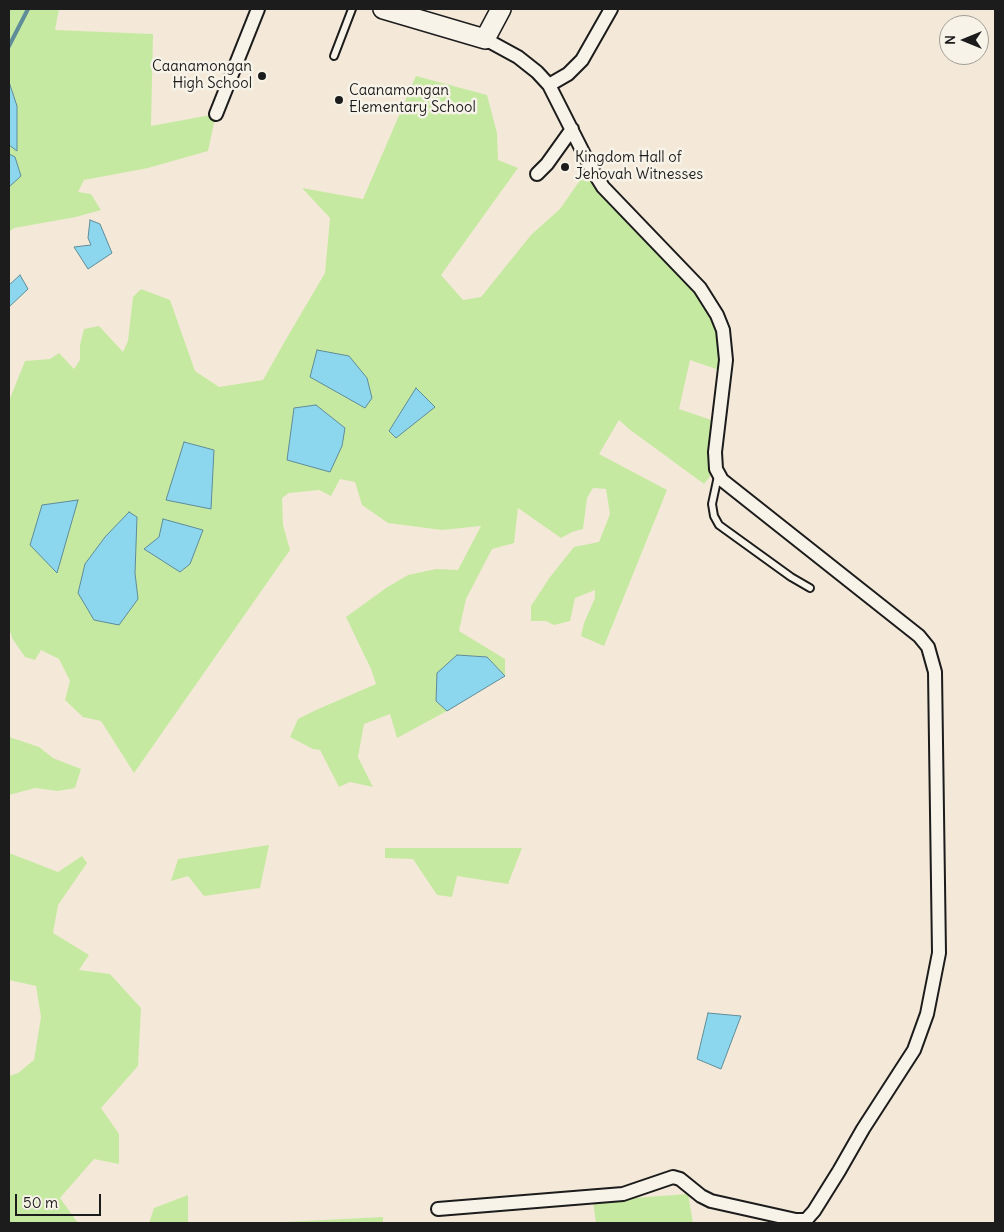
<!DOCTYPE html>
<style>
body{margin:0}
#map{position:relative;width:1004px;height:1232px;overflow:hidden;background:#f4e9d8;font-family:Delius,sans-serif}
canvas{display:block}
.frame{position:absolute;inset:0;border:10px solid #1c1c1c;pointer-events:none}
.north{position:absolute;left:939px;top:15px;width:50px;height:50px;box-sizing:border-box;background:#f7f3e8;border:1px solid #9f9d96;border-radius:50%;rotate:270deg;font-size:14px;font-weight:700;line-height:20px;text-align:center;color:#1c1c1c}
.north::after{content:'';display:block;margin:auto;width:18px;height:22px;background:#1c1c1c;clip-path:polygon(50% 0,100% 100%,50% 72%,0 100%)}
.scale{position:absolute;left:15px;top:1194px;width:86px;height:22px;box-sizing:border-box;border:2px solid #1c1c1c;border-top:0;padding-left:6px;font-size:15px;line-height:18px;white-space:nowrap;color:#1c1c1c;-webkit-text-stroke:4px #f7f3e8;paint-order:stroke}
</style>
<div id="map">
<canvas width="1004" height="1232"></canvas>
<div class="frame"></div>
<div class="north">N</div>
<div class="scale">50 m</div>
</div>
<script>
const ctx = document.querySelector('canvas').getContext('2d');
ctx.lineJoin = 'round';
function fill(path, color) { ctx.fillStyle = color; ctx.fill(path, 'evenodd'); }
const toPath = rows => new Path2D(rows.map(r => 'M' + r).join(''));
function stroke(path, color, width, dash) { ctx.strokeStyle = color; ctx.lineWidth = width; ctx.lineCap = dash ? 'butt' : 'round'; ctx.setLineDash(dash || []); ctx.stroke(path); }
function write(font, color, halo, rows, align = 'center') {
  ctx.font = font + ' Delius,sans-serif'; ctx.lineWidth = 5; ctx.setLineDash([]); ctx.textBaseline = 'middle'; ctx.strokeStyle = halo; ctx.fillStyle = color; for (const [text, x, y, turn = 0] of rows) {
    ctx.save(); ctx.translate(x, y); ctx.rotate((+turn || 0) * Math.PI / 180); ctx.textAlign = isNaN(turn) ? turn : align; if (halo) ctx.strokeText(text, 0, 0); ctx.fillText(text, 0, 0); ctx.restore();
  }
}
const green = toPath([
 [9,9,59,9,55,30,153,34,151,126,216,114,208,151,148,168,84,180,78,192,91,194,101,210,76,217,14,228,9,232],
 [416,76,487,95,497,133,498,160,518,168,441,275,463,300,481,297,531,235,560,209,590,166,665,252,719,321,725,372,690,360,679,409,717,422,716,469,704,484,629,429,619,420,599,454,667,490,604,646,581,636,584,623,595,598,595,590,575,598,570,621,554,625,546,621,531,621,531,606,550,577,574,547,599,542,610,514,606,489,593,488,587,498,583,529,572,532,561,538,518,508,514,543,492,549,466,599,459,631,505,659,505,676,487,657,436,701,447,711,397,738,390,714,364,724,358,757,373,787,350,782,339,787,320,750,313,749,290,737,298,719,316,710,376,684,371,669,346,617,386,588,408,575,436,569,458,570,481,526,442,530,388,523,362,505,355,482,340,479,331,496,319,490,289,493,282,498,283,525,290,550,134,773,101,721,83,717,65,700,70,681,59,659,41,650,35,660,25,657,12,638,9,627,9,401,25,361,50,359,59,353,74,369,80,360,80,345,84,329,99,326,123,352,128,341,133,297,141,289,170,300,195,371,219,387,263,380,285,341,325,273,330,218,302,188,363,199],
 [9,737,39,747,53,758,81,769,75,788,58,791,35,788,9,795],
 [269,845,260,888,204,896,188,876,171,881,178,859],
 [385,848,522,848,508,884,457,876,452,897,437,895,413,859,385,858],
 [9,853,58,872,82,856,87,863,58,905,53,933,89,955,79,970,110,974,141,1008,138,1066,101,1108,119,1134,119,1164,94,1159,60,1198,78,1223,9,1223,9,1076,18,1073,34,1060,41,1017,36,986,9,980],
 [688,1194,693,1223,596,1223,593,1201],
 [188,1195,188,1223,149,1223,154,1208],
 [383,1217,383,1223,263,1223]
]);
const water = toPath([
 [9,82,17,106,17,151,9,145,9,82],
 [9,154,15,157,21,176,9,187,9,154],
 [90,220,100,224,112,253,88,269,74,247,91,245,88,238,90,220],
 [20,275,28,289,9,307,9,285,20,275],
 [317,350,349,356,367,378,372,398,365,408,310,377,317,350],
 [416,388,435,407,396,438,389,431,416,388],
 [316,405,345,428,342,446,330,472,287,460,294,408,316,405],
 [184,442,214,450,211,509,166,500,184,442],
 [78,500,57,573,30,545,42,505,78,500],
 [129,512,137,517,135,573,138,599,119,625,94,620,78,593,85,564,105,537,129,512],
 [163,519,203,530,190,564,180,572,144,549,159,537,163,519],
 [457,655,487,657,505,676,447,711,436,701,437,673,457,655],
 [708,1013,741,1016,721,1069,697,1059,708,1013]
]);
const stream = toPath([
 [9,46,28,9]
]);
const lane = toPath([
 [334,56,352,9],
 [718,476,712,504,714,516,719,525,791,577,810,588]
]);
const street = toPath([
 [549,85,568,74,582,60,611,9],
 [216,114,258,9],
 [537,174,547,164,572,129],
 [438,1209,623,1194,673,1177,680,1179,701,1196,711,1201,796,1220,806,1220,814,1211,839,1171,863,1129,914,1050,927,1014,939,953,935,672,928,647,919,636,722,480,716,469,715,452,726,360,723,330,717,315,700,288,603,187,590,166,549,85,537,72,518,57,485,39]
]);
const secondary = toPath([
 [383,9,485,39,501,9]
]);
const markers = [
 [262,76,5,"#1c1c1c"],
 [339,100,5,"#1c1c1c"],
 [565,167,5,"#1c1c1c"]
];
const poiNames = [
 ["Caanamongan",252,67,"right"],
 ["High School",252,84,"right"],
 ["Caanamongan",349,91],
 ["Elementary School",349,108],
 ["Kingdom Hall of",575,158],
 ["Jehovah Witnesses",575,175]
];
fill(green, '#c6e9a2');
fill(water, '#8cd7ed');
stroke(water, '#5f8c99', 1);
stroke(stream, '#5f8c99', 4);
stroke(lane, '#1c1c1c', 10);
stroke(street, '#1c1c1c', 16);
stroke(secondary, '#1c1c1c', 22);
stroke(lane, '#f7f3e8', 6);
stroke(street, '#f7f3e8', 12);
stroke(secondary, '#f7f3e8', 19);
for (const [x, y, r, color] of markers) { const dot = new Path2D(); dot.arc(x, y, r, 0, 2 * Math.PI); ctx.fillStyle = color; ctx.fill(dot); stroke(dot, '#f7f3e8', 2); }
write('15px', '#1c1c1c', '#f7f3e8', poiNames, 'left');
</script>
